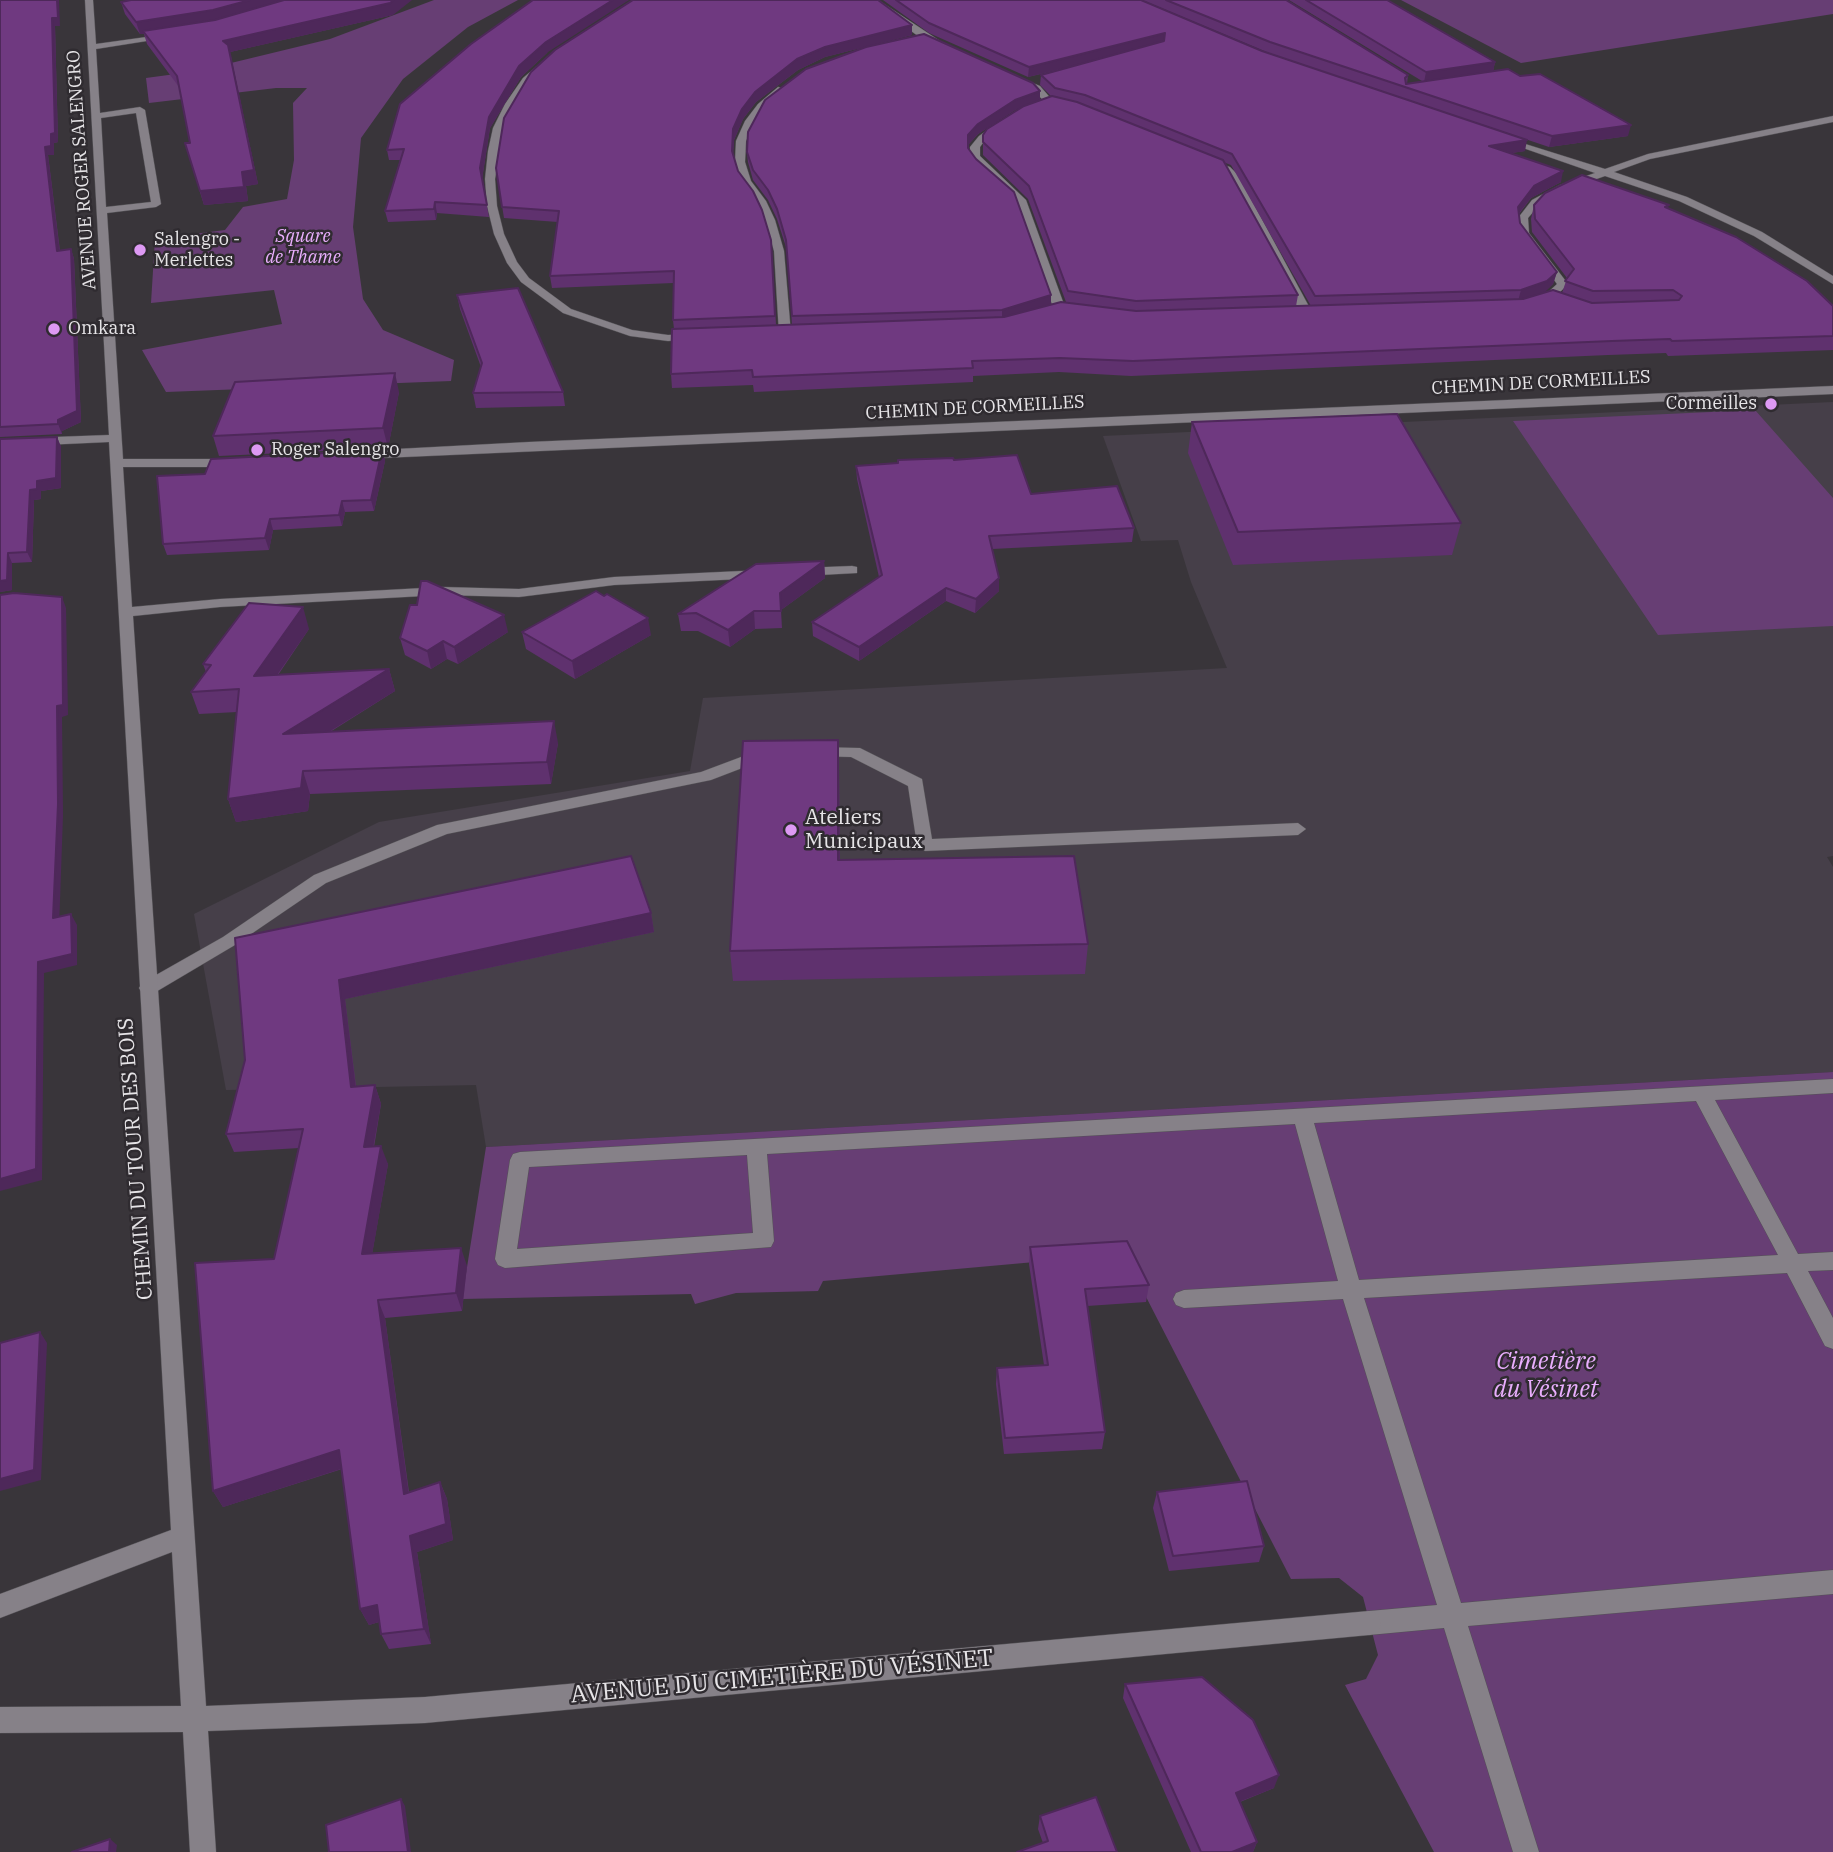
<!DOCTYPE html>
<meta charset="utf-8">
<style>
body{margin:0}
canvas{display:block;background:#39353a}
</style>
<canvas width="1833" height="1852"></canvas>
<script>
const ctx = document.querySelector('canvas').getContext('2d');
ctx.lineJoin = 'round';
function fill(path, color) { ctx.fillStyle = color; ctx.fill(path, 'evenodd'); }
const toPath = rows => new Path2D(rows.map(r => 'M' + r).join(''));
function stroke(path, color, width, dash) { ctx.strokeStyle = color; ctx.lineWidth = width; ctx.lineCap = dash ? 'butt' : 'round'; ctx.setLineDash(dash || []); ctx.stroke(path); }
function write(font, color, halo, rows, align = 'center') {
  ctx.font = font + ' "IBM Plex Serif",serif'; ctx.lineWidth = 5; ctx.setLineDash([]); ctx.textBaseline = 'middle'; ctx.strokeStyle = halo; ctx.fillStyle = color; for (const [text, x, y, turn = 0] of rows) {
    ctx.save(); ctx.translate(x, y); ctx.rotate((+turn || 0) * Math.PI / 180); ctx.textAlign = isNaN(turn) ? turn : align; if (halo) ctx.strokeText(text, 0, 0); ctx.fillText(text, 0, 0); ctx.restore();
  }
}
const built = toPath([
 [1833,402,1833,856,1827,857,1833,867,1833,1072,486,1147,476,1085,226,1090,194,914,379,822,690,771,703,698,1227,668,1191,582,1178,540,1141,541,1103,436]
]);
const green = toPath([
 [434,0,518,0,468,27,403,79,361,138,353,227,363,299,383,330,454,360,451,381,166,392,142,350,282,324,274,290,151,303,155,239,225,230,243,207,287,199,294,160,293,103,307,88,276,88,149,103,146,78,198,71,330,39],
 [1401,0,1833,0,1833,14,1521,63],
 [1755,410,1833,498,1833,626,1658,635,1513,421],
 [1833,1072,1833,1852,1434,1852,1345,1685,1366,1679,1378,1655,1363,1597,1339,1578,1291,1579,1124,1254,823,1281,818,1291,736,1293,695,1304,691,1294,462,1299,486,1147]
]);
const service = toPath([
 [817,747,860,748,922,779,932,839,1298,823,1306,829,1298,835,925,851,917,845,908,786,851,757,811,756,809,752,811,748,817,747],
 [765,748,771,749,773,753,771,757,711,780,447,834,326,883,235,945,154,993,142,993,139,988,142,983,223,937,314,875,437,825,701,772,765,748],
 [1833,1079,1833,1093,1715,1100,1798,1254,1833,1252,1833,1270,1808,1271,1833,1318,1833,1349,1825,1346,1787,1273,1364,1298,1461,1603,1833,1570,1833,1594,1468,1626,1539,1852,1513,1852,1444,1628,1369,1635,1360,1632,1357,1623,1360,1614,1369,1611,1437,1605,1343,1299,1184,1308,1176,1305,1173,1299,1176,1293,1184,1290,1338,1281,1295,1124,767,1154,774,1241,771,1247,505,1268,498,1265,495,1259,510,1160,513,1154,520,1152,1833,1079],
 [1696,1101,1778,1255,1359,1280,1314,1123,1696,1101],
 [747,1155,753,1233,517,1249,529,1167,747,1155]
]);
const minor = toPath([
 [85,0,93,0,96,44,168,34,172,37,96,49,100,113,140,107,145,110,161,204,156,207,107,213,123,459,230,459,236,463,230,467,123,467,132,607,220,599,442,587,519,589,614,577,763,570,770,574,763,578,614,585,519,597,442,595,220,607,133,616,206,1706,425,1697,1369,1611,1378,1614,1381,1623,1378,1632,1369,1635,425,1723,208,1731,216,1852,190,1852,183,1732,0,1733,0,1707,181,1706,172,1552,0,1618,0,1594,171,1530,109,442,0,447,0,439,109,435,85,0],
 [136,113,151,202,106,207,101,118,136,113],
 [869,0,878,0,946,45,939,47,922,39,869,0],
 [536,67,543,69,529,82,503,128,495,179,497,206,504,234,517,262,529,278,571,309,632,330,668,335,693,334,699,337,697,339,668,341,630,336,563,313,521,282,507,263,494,234,487,206,485,179,488,151,493,128,505,104,523,78,536,67],
 [1016,76,1040,86,1053,101,1070,107,1065,110,1047,105,1034,90,1013,81,1012,79,1016,76],
 [778,87,785,89,764,108,755,121,746,141,745,162,751,181,766,201,775,220,784,251,791,334,785,337,779,334,774,251,765,220,756,201,741,181,735,162,736,141,745,121,758,104,778,87],
 [1833,116,1833,122,1650,159,1614,172,1687,197,1762,232,1833,276,1833,284,1754,236,1679,201,1605,176,1568,189,1540,204,1528,218,1529,233,1568,284,1553,299,1536,304,1530,301,1545,295,1557,284,1519,233,1518,218,1532,200,1560,185,1595,173,1503,141,1503,137,1605,169,1648,154,1833,116],
 [999,122,1007,124,985,140,980,147,980,156,1026,200,1066,310,1064,312,1054,310,1016,201,978,167,970,156,970,147,979,136,999,122],
 [1206,159,1230,167,1238,175,1313,314,1311,316,1301,314,1229,176,1206,163,1206,159],
 [1833,386,1833,394,359,459,353,455,359,451,529,442,1833,386],
 [852,566,857,567,857,573,801,576,794,572,801,568,852,566]
]);
const wall = toPath([
 [0,0,60,26,55,26,58,142,54,143,54,155,48,155,60,251,71,249,74,259,81,422,62,431,62,434,0,437],
 [633,0,912,35,825,57,798,70,756,102,743,119,734,140,733,155,738,171,771,240,776,325,792,325,787,250,777,219,768,200,753,180,748,162,747,152,1040,91,1040,101,1052,97,1040,85,1041,75,1086,63,1028,77,929,33,883,0,1141,0,1262,51,1525,151,1511,153,1561,182,1531,198,1519,214,1520,223,1557,272,1553,284,1544,292,1562,293,1567,278,1532,232,1531,219,1534,205,1668,208,1833,306,1833,350,1668,356,1666,353,1608,355,1131,376,1059,372,973,376,973,382,754,392,753,385,672,388,671,374,674,329,673,320,673,283,552,288,550,276,558,222,504,218,496,168],
 [1022,107,983,135,983,155,1028,199,1066,302,1051,304,1051,295,976,159,968,148,968,145,978,134,1015,110],
 [1223,162,1231,165,1311,306,1296,306,1298,295],
 [1142,0,1286,0,1408,75,1407,84,1422,81,1289,0,1387,0,1495,62,1493,71,1628,136,1549,147,1269,53],
 [121,2,393,15,230,52,258,184,246,186,248,201,204,205,189,157,190,143,179,87,147,44,144,34,140,34,125,14],
 [548,52,521,77,490,128,482,179,489,217,437,213,436,220,388,222,385,211,400,160,389,160,387,150],
 [457,295,563,392,565,406,476,408,473,393,481,367,460,309],
 [399,392,388,448,219,456,213,436],
 [1192,422,1461,523,1452,555,1233,565,1188,453],
 [57,437,61,447,61,488,41,491,41,499,34,500,32,562,12,563,12,590,0,592,0,439],
 [382,450,385,461,374,511,345,512,342,526,273,530,269,550,167,555,163,544,205,474],
 [898,460,954,460,1031,494,1134,528,1132,542,992,549,999,591,975,613,946,601,859,661,813,636,812,622,879,577,857,479,856,466,898,463],
 [824,561,825,578,781,610,782,628,755,629,730,647,698,631,681,631,678,614],
 [309,629,278,675,389,669,395,691,330,732,558,743,551,784,310,794,308,811,236,822,228,799,237,712,199,714,191,692,206,672,203,664],
 [508,632,458,664,447,659,431,669,405,655,400,638],
 [522,632,651,635,575,679,526,649],
 [839,770,840,860,1088,944,1085,974,733,981,730,951],
 [651,913,654,932,345,999,356,1086,375,1085,381,1104,374,1147,388,1164,372,1254,467,1266,462,1311,385,1318,409,1492,440,1482,447,1499,453,1540,417,1552,431,1644,389,1649,381,1634,379,1622,369,1625,360,1609,342,1469,223,1507,213,1491,274,1259,299,1148,234,1152,226,1134,245,1060,235,938],
 [1030,1247,1149,1285,1146,1302,1087,1306,1105,1432,1102,1449,1004,1454,996,1384,997,1368,1044,1365,1029,1264],
 [1157,1492,1264,1546,1259,1562,1169,1571,1153,1508],
 [1125,1684,1274,1788,1240,1802,1257,1842,1253,1852,1191,1852,1123,1698],
 [1040,1816,1117,1852,1043,1843,1038,1829]
]);
const shadedWall = toPath([
 [57,0,59,0,60,26,55,26,58,142,54,143,54,155,48,155,61,261,57,251,45,147,52,18],
 [250,0,296,0,216,22,143,31,144,34,140,34,136,22],
 [394,0,412,0,393,15,230,52,258,184,246,186,248,201,204,205,200,191,223,41],
 [613,0,629,0,548,52,521,77,490,128,482,179,489,217,480,168,489,117,519,66,546,42],
 [912,25,912,35,825,57,798,70,756,102,743,119,734,140,732,162,732,151,733,129,742,109,755,92,797,59,825,47],
 [1165,33,1164,43,1028,77,1029,67],
 [1495,62,1493,72,1424,82,1426,72],
 [1040,91,1040,101,1015,110,978,134,968,145,968,135,978,124,1015,100],
 [1631,125,1628,136,1549,147,1552,136],
 [1527,140,1525,151,1487,157,1489,146],
 [1563,171,1561,182,1531,198,1515,218,1518,207,1534,186],
 [435,202,437,213,436,220,434,209],
 [71,249,74,259,81,422,62,431,62,434,58,424,58,420],
 [1557,272,1553,284,1544,293,1518,301,1521,290],
 [1051,295,1051,306,1002,320,1002,310],
 [395,373,399,392,388,448,383,428],
 [57,437,61,447,61,488,41,491,41,499,34,500,32,562,27,552,30,490,37,481],
 [382,450,385,461,374,511,371,500],
 [342,501,345,512,342,526,339,515],
 [270,519,273,530,269,550,265,538],
 [8,553,12,563,12,590,0,592,0,581],
 [824,561,825,578,781,610,782,628,780,593],
 [999,578,999,591,975,613,976,599],
 [946,588,946,601,859,661,859,647],
 [62,597,66,608,68,715,62,717,63,815,59,929,53,918,57,706],
 [303,607,309,629,261,698,254,676],
 [754,611,755,629,730,647,728,630],
 [504,615,508,632,458,664,454,647],
 [648,618,651,635,575,679,572,661],
 [443,641,447,659,431,669,427,651],
 [389,669,395,691,290,756,283,734],
 [554,721,558,743,551,784,547,762],
 [838,740,839,770,840,890,838,860],
 [303,771,310,794,308,811,236,822,228,799],
 [651,913,654,932,345,999,358,1105,351,1087,339,980],
 [71,914,77,925,77,965,44,973,42,1180,0,1191,0,1179,38,962],
 [375,1085,381,1104,370,1165,364,1147],
 [381,1146,388,1164,369,1272,362,1254],
 [461,1248,467,1266,462,1311,456,1293],
 [378,1300,385,1318,411,1510,404,1494],
 [40,1332,47,1343,41,1480,0,1491,0,1479],
 [339,1450,347,1467,223,1507,213,1491],
 [440,1482,447,1499,453,1540,417,1552,431,1644,424,1629,410,1536],
 [377,1605,385,1620,369,1625,360,1609],
 [1279,1775,1274,1788,1231,1805,1236,1793],
 [401,1799,405,1806,411,1852,408,1852],
 [110,1839,117,1845,116,1852,109,1852],
 [1257,1842,1253,1852,1232,1852]
]);
const building = toPath([
 [0,0,57,0,58,18,52,18,55,133,51,134,51,146,45,147,57,251,71,249,77,411,58,420,58,424,0,427,0,0],
 [131,0,250,0,213,10,136,22,121,2,131,0],
 [284,0,394,0,390,3,223,41,228,45,254,170,242,172,244,187,200,191,185,143,190,143,177,76,143,31,215,20,284,0],
 [533,0,613,0,546,42,519,66,489,117,480,168,487,205,435,202,434,209,385,211,404,149,387,150,400,104,471,44,533,0],
 [633,0,878,0,912,25,825,47,797,59,755,92,742,109,733,129,732,151,738,171,753,191,762,210,771,240,775,316,673,320,674,271,550,276,559,211,502,207,496,168,504,118,531,72,555,50,633,0],
 [896,0,1141,0,1262,51,1527,140,1489,146,1563,171,1534,186,1518,207,1520,223,1557,272,1547,281,1521,290,1315,296,1232,154,1085,95,1055,88,1041,75,1164,41,1165,33,1029,67,929,23,896,0],
 [1166,0,1286,0,1408,75,1405,78,1406,84,1508,69,1520,76,1540,74,1631,125,1552,136,1270,42,1166,0],
 [1306,0,1387,0,1495,62,1426,72,1306,0],
 [924,34,1033,83,1040,91,1015,100,978,124,968,135,968,148,976,159,1014,192,1051,295,1002,310,792,316,786,240,777,209,768,190,753,170,747,152,748,132,765,100,806,69,866,47,924,34],
 [1052,96,1077,102,1223,160,1298,295,1136,301,1068,291,1029,186,983,142,983,135,987,129,1024,106,1052,96],
 [1582,175,1669,205,1665,207,1736,237,1807,281,1833,306,1833,336,1672,341,1670,339,1612,341,1133,361,1060,358,972,361,973,368,753,377,752,370,671,374,672,329,1004,317,1061,302,1136,311,1523,299,1553,290,1592,303,1679,300,1682,296,1673,290,1593,291,1565,281,1574,269,1535,219,1534,205,1545,193,1582,175],
 [518,288,563,392,473,393,482,363,457,295,518,288],
 [395,373,383,428,213,436,235,382,395,373],
 [1397,414,1461,523,1238,532,1192,422,1397,414],
 [57,437,56,478,37,481,37,489,30,490,27,552,8,553,7,580,0,581,0,439,57,437],
 [382,450,371,500,342,501,339,515,270,519,265,538,163,544,157,476,205,474,211,459,382,450],
 [1017,455,1031,494,1117,486,1134,528,989,536,999,578,976,599,946,588,859,647,812,622,882,575,856,466,898,463,898,460,953,458,954,460,1017,455],
 [824,561,780,593,781,611,754,611,728,630,696,613,678,614,756,564,824,561],
 [421,581,427,581,504,615,454,647,443,641,427,651,400,638,410,605,417,605,421,581],
 [596,591,604,596,607,594,648,618,572,661,522,632,596,591],
 [14,593,62,597,63,705,57,706,58,804,53,918,71,914,72,954,38,962,36,1169,0,1179,0,595,14,593],
 [249,603,303,607,254,676,389,669,283,734,554,721,547,762,303,771,301,788,228,799,239,689,191,692,211,665,203,664,249,603],
 [838,740,838,860,1074,856,1088,944,730,951,743,741,838,740],
 [631,856,651,913,339,980,351,1087,375,1085,364,1147,381,1146,362,1254,461,1248,456,1293,378,1300,404,1494,440,1482,446,1524,410,1536,424,1629,381,1634,377,1605,360,1609,339,1450,213,1491,195,1263,274,1259,303,1129,226,1134,245,1060,235,938,631,856],
 [1127,1241,1149,1285,1085,1289,1105,1432,1005,1438,997,1368,1048,1365,1030,1247,1127,1241],
 [40,1332,34,1470,0,1479,0,1343,40,1332],
 [1247,1481,1264,1546,1173,1556,1157,1492,1247,1481],
 [1202,1677,1253,1720,1279,1775,1236,1793,1257,1842,1232,1852,1201,1852,1125,1684,1202,1677],
 [1096,1797,1117,1852,1017,1852,1048,1841,1040,1816,1096,1797],
 [401,1799,408,1852,329,1852,326,1825,401,1799],
 [110,1839,109,1852,72,1852,110,1839]
]);
const markers = [
 [140,250,7,"#dd99f3"],
 [54,329,7,"#dd99f3"],
 [1771,404,7,"#dd99f3"],
 [257,450,7,"#dd99f3"],
 [791,830,7,"#dd99f3"]
];
const farStreetnames = [
 ["AVENUE ROGER SALENGRO",82,170,-94],
 ["CHEMIN DE CORMEILLES",1541,383,-3],
 ["CHEMIN DE CORMEILLES",975,408,-3]
];
const farParknames = [
 ["Square",303,237],
 ["de Thame",303,258]
];
const farPoinames = [
 ["Salengro -",154,240],
 ["Merlettes",154,261],
 ["Omkara",68,329],
 ["Cormeilles",1757,404,"right"],
 ["Roger Salengro",271,450]
];
const poiNames = [
 ["Ateliers",805,818],
 ["Municipaux",805,842]
];
const streetNames = [
 ["CHEMIN DU TOUR DES BOIS",136,1159,-94]
];
const nearParknames = [
 ["Cimetière",1546,1362],
 ["du Vésinet",1546,1390]
];
const nearStreetnames = [
 ["AVENUE DU CIMETIÈRE DU VÉSINET",782,1677,-5]
];
fill(built, '#463f49');
fill(green, '#673e74');
stroke(service, '#535155', 1);
stroke(minor, '#535155', 1);
fill(service, '#868188');
fill(minor, '#868188');
fill(wall, '#5f316e');
fill(shadedWall, '#4e285a');
fill(building, '#6f3980');
stroke(building, '#4e285a', 2);
for (const [x, y, r, color] of markers) { const dot = new Path2D(); dot.arc(x, y, r, 0, 2 * Math.PI); ctx.fillStyle = color; ctx.fill(dot); stroke(dot, '#2f2b30', 2.5); }
write('18px', '#e6e4e7', '#2f2b30', farStreetnames);
write('italic 18px', '#e9aefd', '#2f2b30', farParknames);
write('18px', '#e6e4e7', '#2f2b30', farPoinames, 'left');
write('21px', '#e6e4e7', '#2f2b30', poiNames, 'left');
write('21px', '#e6e4e7', '#2f2b30', streetNames);
write('italic 24px', '#e9aefd', '#2f2b30', nearParknames);
write('24px', '#e6e4e7', '#2f2b30', nearStreetnames);
</script>
